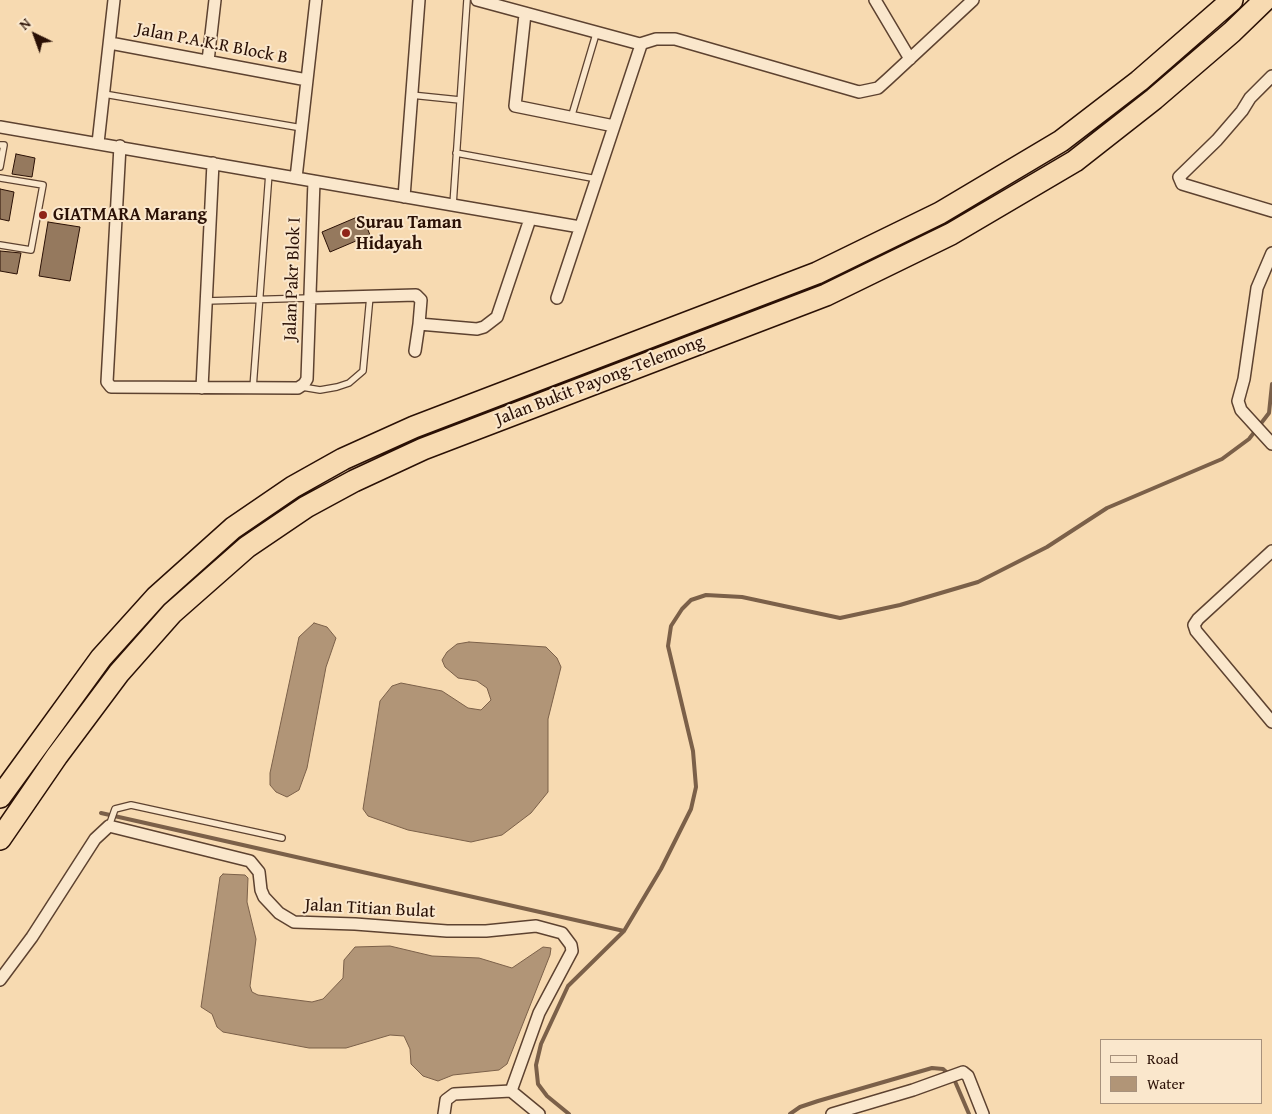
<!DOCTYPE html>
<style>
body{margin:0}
#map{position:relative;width:1272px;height:1114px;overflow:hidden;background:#f7dab1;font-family:"Gentium Book Plus",serif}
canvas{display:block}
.legend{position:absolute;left:1100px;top:1039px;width:162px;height:65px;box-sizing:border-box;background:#fae7cc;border:1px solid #a7917c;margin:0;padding:6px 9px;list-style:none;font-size:15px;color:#2a1005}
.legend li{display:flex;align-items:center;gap:10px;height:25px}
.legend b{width:25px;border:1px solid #a7917c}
.north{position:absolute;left:10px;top:10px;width:50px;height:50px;-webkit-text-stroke:4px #fae7cc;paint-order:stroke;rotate:318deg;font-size:14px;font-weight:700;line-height:20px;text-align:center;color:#2a1005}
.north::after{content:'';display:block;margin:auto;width:18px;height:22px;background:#2a1005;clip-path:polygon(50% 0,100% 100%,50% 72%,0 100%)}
</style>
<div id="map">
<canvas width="1272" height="1114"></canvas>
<ul class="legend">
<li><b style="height:6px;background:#fae7cc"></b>Road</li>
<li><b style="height:14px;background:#b19577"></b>Water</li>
</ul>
<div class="north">N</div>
</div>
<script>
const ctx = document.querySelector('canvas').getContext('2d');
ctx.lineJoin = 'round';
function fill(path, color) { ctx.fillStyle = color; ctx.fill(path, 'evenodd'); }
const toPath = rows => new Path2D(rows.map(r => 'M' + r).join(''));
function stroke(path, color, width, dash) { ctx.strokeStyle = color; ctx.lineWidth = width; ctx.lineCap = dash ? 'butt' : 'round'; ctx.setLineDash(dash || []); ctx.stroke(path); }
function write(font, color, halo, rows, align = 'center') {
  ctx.font = font + ' "Gentium Book Plus",serif'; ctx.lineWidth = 4; ctx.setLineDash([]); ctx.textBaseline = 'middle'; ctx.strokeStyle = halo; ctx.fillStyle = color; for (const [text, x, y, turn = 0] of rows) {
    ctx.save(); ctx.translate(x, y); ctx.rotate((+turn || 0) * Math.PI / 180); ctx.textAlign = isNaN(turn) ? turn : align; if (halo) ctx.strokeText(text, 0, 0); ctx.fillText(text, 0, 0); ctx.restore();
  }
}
const water = toPath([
 [314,623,327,627,336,638,326,667,307,768,299,790,287,797,276,792,270,785,270,773,299,637,314,623],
 [469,642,546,647,557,658,561,667,548,719,548,792,531,813,502,835,471,842,408,830,368,816,363,809,380,701,392,686,401,683,442,691,468,708,481,710,491,700,487,688,477,681,458,678,445,667,442,660,447,652,457,644,469,642],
 [223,874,245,875,248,878,247,902,256,939,250,986,252,992,258,995,312,1002,323,999,343,978,344,960,355,947,390,946,432,956,479,958,512,968,543,947,551,948,550,955,507,1064,499,1070,453,1075,438,1081,423,1076,411,1064,410,1049,404,1036,390,1035,346,1048,309,1048,223,1032,217,1027,212,1014,201,1007,220,877,223,874]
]);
const stream = toPath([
 [101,813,624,931],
 [569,1114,547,1096,538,1084,536,1065,541,1044,568,986,624,931,661,869,691,809,696,787,693,751,668,646,671,626,682,609,691,600,706,595,742,597,840,618,900,605,978,582,1047,547,1107,508,1222,459,1249,439,1269,413,1272,384],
 [790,1114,800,1107,818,1101,932,1068,943,1069,954,1079,969,1114]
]);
const building = toPath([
 [16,154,35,158,32,177,12,174,16,154],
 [0,189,14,192,9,221,0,219,0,189],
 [362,215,370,235,330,252,322,232,362,215],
 [48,222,80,227,70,281,39,276,48,222],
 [0,251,21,253,17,274,0,271,0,251]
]);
const lane = toPath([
 [104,94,302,128],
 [411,95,460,100],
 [571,118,596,34],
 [0,145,4,145,0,167],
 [456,153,597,179],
 [0,178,43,185,31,250,0,245],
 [453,205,467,0],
 [206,301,310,298],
 [302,387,320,390,337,387,349,383,363,371,370,296],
 [253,388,269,173],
 [109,826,115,809,131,805,282,838]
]);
const street = toPath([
 [477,0,640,44,656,39,675,39,859,92,878,88,888,79,973,0],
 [875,0,910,59],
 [525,14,515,106,614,126],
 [110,43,307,80],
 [208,61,215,0],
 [1272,76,1250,98,1242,111,1217,140,1179,177,1182,184,1272,211],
 [0,127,580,227],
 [98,143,114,0],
 [120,146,107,382,111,387,298,388,304,384,307,379,314,181],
 [296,178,316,0],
 [404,197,419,0],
 [1272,253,1257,288,1244,379,1238,401,1241,410,1272,444],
 [310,298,416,295,421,300,419,324,477,329,484,327,497,317,530,219],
 [557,298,641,45],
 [415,351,419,324],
 [202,388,213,163],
 [1272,551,1198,619,1194,625,1196,631,1272,722],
 [0,980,32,937,95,839,109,826,250,861,259,872,261,890,264,897,279,913,294,922,355,924,447,931,486,931,536,926,562,933,571,945,572,951,539,1013,511,1091],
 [444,1114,446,1100,454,1094,511,1091,539,1114],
 [832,1114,913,1090,963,1072,968,1076,983,1114]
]);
const highway = toPath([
 [0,797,101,658,156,597,233,528,293,487,343,459,414,427,817,273,940,213,1061,141,1139,81,1232,0],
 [0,839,57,756,119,673,172,613,247,547,306,507,354,481,423,449,826,295,951,234,1075,161,1154,99,1232,32,1265,0]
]);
const markers = [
 [43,215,5,"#8f2418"],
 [346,233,5,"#8f2418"]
];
const streetNames = [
 ["Jalan P.A.K.R Block B",212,44,11],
 ["Jalan Pakr Blok I",293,279,-88],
 ["Jalan Bukit Payong-Telemong",600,381,-21],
 ["Jalan Titian Bulat",370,909,3]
];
const poiNames = [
 ["GIATMARA Marang",53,215],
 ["Surau Taman",356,223],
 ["Hidayah",356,244]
];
fill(water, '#b19577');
stroke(water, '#7b6049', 1);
stroke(stream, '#7b6049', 4);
fill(building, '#95795e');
stroke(building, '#2a1005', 1);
stroke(lane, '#5d4230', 8);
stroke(street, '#5d4230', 14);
stroke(highway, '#2a1005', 24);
stroke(lane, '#fae7cc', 5.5);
stroke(street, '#fae7cc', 11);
stroke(highway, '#f7dab1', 21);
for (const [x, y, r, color] of markers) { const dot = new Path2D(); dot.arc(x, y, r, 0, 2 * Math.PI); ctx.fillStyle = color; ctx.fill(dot); stroke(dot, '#fae7cc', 2); }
write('18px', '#2a1005', '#fae7cc', streetNames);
write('bold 18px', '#2a1005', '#fae7cc', poiNames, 'left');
</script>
